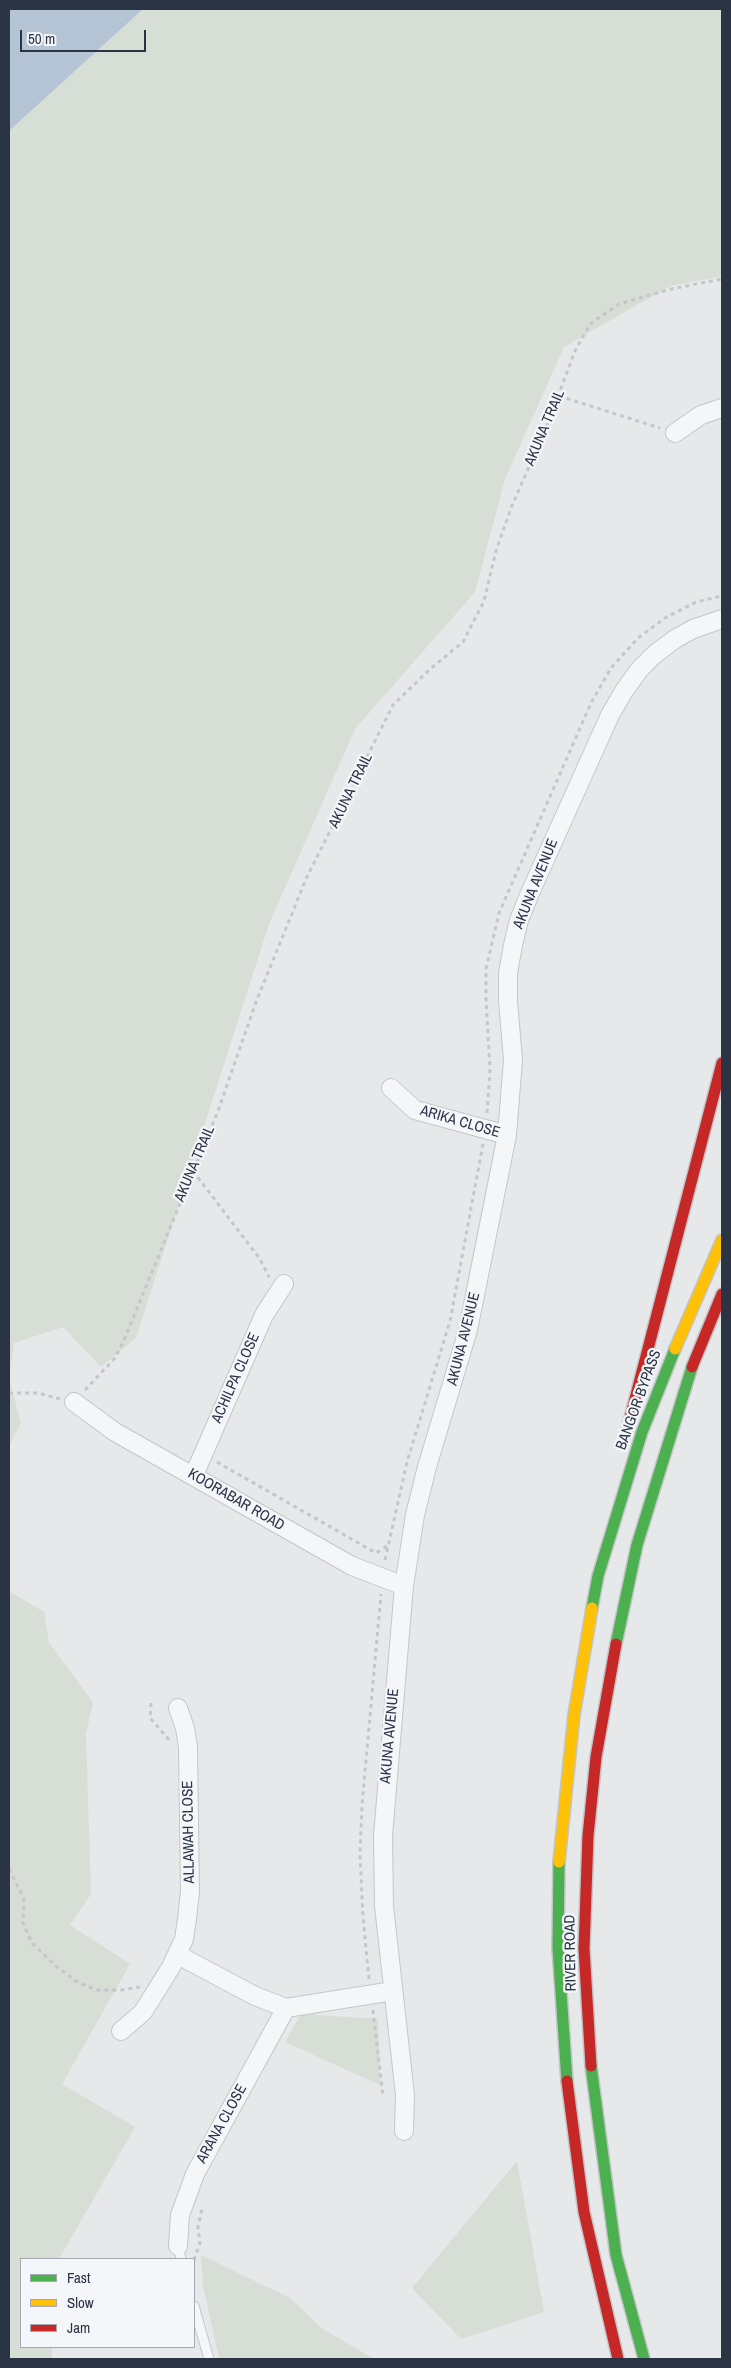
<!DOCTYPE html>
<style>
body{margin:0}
#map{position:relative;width:731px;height:2368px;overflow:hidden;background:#e6e8ea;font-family:"Archivo Narrow",sans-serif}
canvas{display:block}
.frame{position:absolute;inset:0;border:10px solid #2b3445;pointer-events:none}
.legend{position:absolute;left:20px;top:2258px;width:175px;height:90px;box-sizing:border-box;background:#f4f6f9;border:1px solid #a4a8b1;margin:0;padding:6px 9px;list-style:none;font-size:15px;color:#2b3445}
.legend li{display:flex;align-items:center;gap:10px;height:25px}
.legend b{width:25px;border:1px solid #a4a8b1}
.scale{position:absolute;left:20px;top:30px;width:126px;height:22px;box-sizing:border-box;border:2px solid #2b3445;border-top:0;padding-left:6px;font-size:15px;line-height:18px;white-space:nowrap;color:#2b3445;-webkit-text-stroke:4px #f4f6f9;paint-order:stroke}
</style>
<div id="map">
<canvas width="731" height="2368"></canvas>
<div class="frame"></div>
<ul class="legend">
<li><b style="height:6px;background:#4caf50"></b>Fast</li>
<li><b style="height:6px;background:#ffc107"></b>Slow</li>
<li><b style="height:6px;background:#c62828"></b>Jam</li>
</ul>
<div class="scale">50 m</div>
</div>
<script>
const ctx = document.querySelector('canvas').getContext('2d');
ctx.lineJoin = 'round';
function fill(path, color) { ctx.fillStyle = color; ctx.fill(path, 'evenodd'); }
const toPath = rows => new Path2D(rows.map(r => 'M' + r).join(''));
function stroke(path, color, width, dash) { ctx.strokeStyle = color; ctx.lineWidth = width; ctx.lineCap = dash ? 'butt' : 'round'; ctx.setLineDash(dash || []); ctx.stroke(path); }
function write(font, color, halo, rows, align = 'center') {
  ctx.font = font + ' "Archivo Narrow",sans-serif'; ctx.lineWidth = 4.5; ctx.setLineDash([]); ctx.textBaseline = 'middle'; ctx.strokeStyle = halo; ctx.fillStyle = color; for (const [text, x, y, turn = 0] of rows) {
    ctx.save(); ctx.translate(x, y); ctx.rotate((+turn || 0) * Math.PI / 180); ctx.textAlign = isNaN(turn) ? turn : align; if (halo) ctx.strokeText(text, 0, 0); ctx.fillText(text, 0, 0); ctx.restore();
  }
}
const green = toPath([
 [143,9,722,9,722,276,670,286,564,347,505,479,475,592,355,729,269,924,136,1338,101,1367,63,1327,14,1343,9,1378,21,1423,9,1446,9,131],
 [9,1591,44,1612,49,1643,93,1702,86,1734,91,1894,70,1925,130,1964,62,2084,135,2127,59,2259,21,2259,21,2347,52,2347,52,2359,9,2359],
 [301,2014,378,2019,380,2085,285,2042],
 [517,2161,544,2312,461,2339,412,2288],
 [201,2255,290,2298,323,2329,374,2359,219,2359,203,2285]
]);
const water = toPath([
 [9,9,143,9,9,131]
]);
const path = toPath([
 [559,396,660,428],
 [487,1113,490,1070,486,999,486,969,499,913,591,703,611,668,638,638,665,618,696,602,722,596],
 [193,1171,260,1259,269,1277],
 [85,1390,115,1358,124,1340,218,1111,256,1002,306,879,393,705,429,670,463,642,484,601,496,551,511,508,546,428,575,351,590,324,619,304,671,289,722,279],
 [9,1393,38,1393,60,1399],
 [217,1462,376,1553,387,1546],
 [385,1560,407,1462,450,1321,483,1144],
 [151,1703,150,1718,170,1741],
 [9,1869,24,1899,23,1923,32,1943,58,1968,79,1983,97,1990,121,1990,140,1987],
 [369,1979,363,1918,360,1855,362,1805,381,1594],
 [373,2010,383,2097],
 [194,2260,200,2243,198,2227,202,2209]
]);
const lane = toPath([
 [178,2246,181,2259],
 [194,2306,209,2359]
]);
const street = toPath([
 [675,433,701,415,722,408],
 [391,1088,415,1110,507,1135],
 [74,1402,115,1432,352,1566,404,1586],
 [194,1475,264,1315,284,1284],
 [178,1955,255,1996,286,2008,393,1991],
 [121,2031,143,2012,171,1967,184,1939,187,1919,190,1891,188,1747,185,1728,178,1708],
 [404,2131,405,2095,384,1906,383,1836,404,1586,415,1515,427,1467,468,1330,507,1135,513,1060,508,1001,508,973,513,945,519,920,530,893,610,715,624,691,639,670,655,654,675,639,693,629,722,619],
 [178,2246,180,2215,195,2174,286,2008]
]);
const fast = toPath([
 [592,1608,598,1576,642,1432,675,1349],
 [616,1644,637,1545,692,1367],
 [559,1862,558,1948,567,2081],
 [591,2066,616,2255,644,2359]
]);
const slow = toPath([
 [675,1349,722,1240],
 [559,1862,574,1715,592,1608]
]);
const jam = toPath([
 [692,1367,722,1294],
 [627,1430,722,1063],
 [591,2066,584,1949,588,1836,596,1757,616,1644],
 [567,2081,584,2212,618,2359]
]);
const streetNames = [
 ["AKUNA TRAIL",545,428,-67],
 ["AKUNA TRAIL",351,791,-64],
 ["AKUNA AVENUE",536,884,-68],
 ["ARIKA CLOSE",460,1122,16],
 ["AKUNA TRAIL",195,1164,-67],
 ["AKUNA AVENUE",464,1339,-76],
 ["ACHILPA CLOSE",236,1378,-66],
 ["BANGOR BYPASS",639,1400,-70],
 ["KOORABAR ROAD",236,1500,30],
 ["AKUNA AVENUE",390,1736,-85],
 ["ALLAWAH CLOSE",189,1832,-91],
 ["RIVER ROAD",571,1953,-91],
 ["ARANA CLOSE",222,2124,-61]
];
fill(green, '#d6ded6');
fill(water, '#b4c4d5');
stroke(lane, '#c4c6c8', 11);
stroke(street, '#c4c6c8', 20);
stroke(fast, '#c2c5c8', 14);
stroke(slow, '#c2c5c8', 14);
stroke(jam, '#c2c5c8', 14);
stroke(path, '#c5c6ca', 3, [4, 4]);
stroke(lane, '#f5f6f7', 9);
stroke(street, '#f5f6f7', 18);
stroke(fast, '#4caf50', 11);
stroke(slow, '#ffc107', 11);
stroke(jam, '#c62828', 11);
write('15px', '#2b3445', '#f4f6f9', streetNames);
</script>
